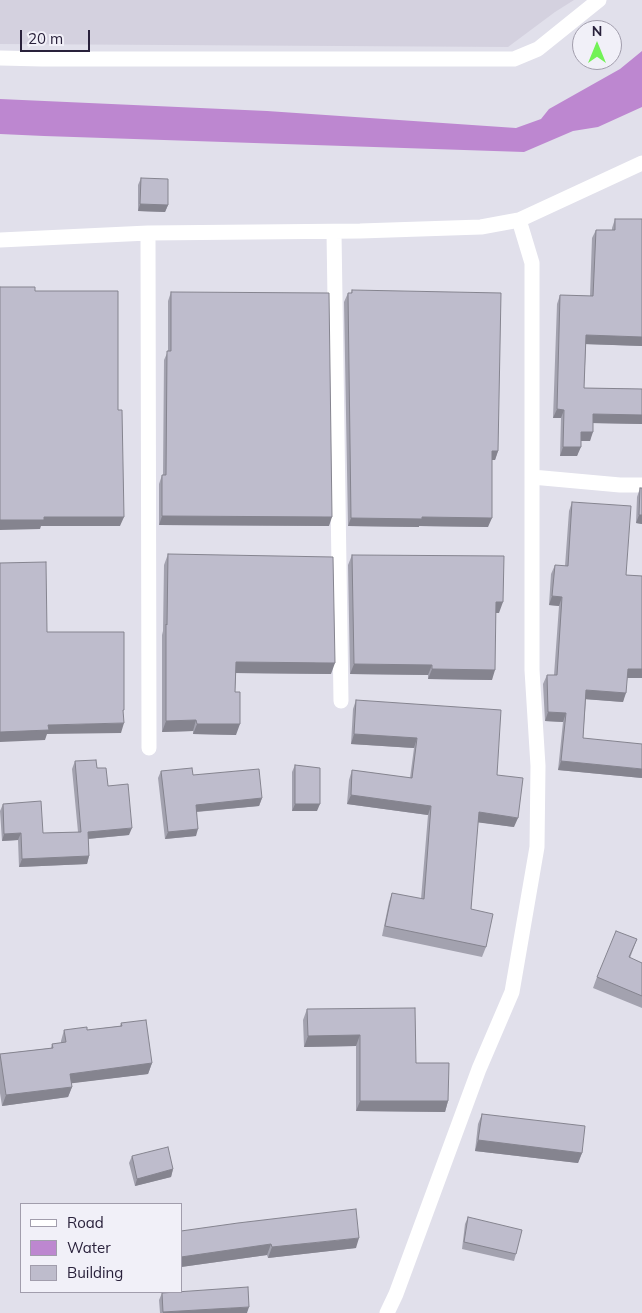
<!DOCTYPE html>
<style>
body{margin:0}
#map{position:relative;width:642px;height:1313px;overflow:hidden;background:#e1e0eb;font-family:Mulish,sans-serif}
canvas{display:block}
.legend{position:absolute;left:20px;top:1203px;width:162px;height:90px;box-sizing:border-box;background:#f1f0f8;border:1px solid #a19dac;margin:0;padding:6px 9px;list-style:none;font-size:15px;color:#29213b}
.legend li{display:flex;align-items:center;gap:10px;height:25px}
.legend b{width:25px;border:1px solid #a19dac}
.north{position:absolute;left:572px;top:20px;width:50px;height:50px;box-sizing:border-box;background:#f1f0f8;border:1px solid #a19dac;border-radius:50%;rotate:0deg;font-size:14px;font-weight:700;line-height:20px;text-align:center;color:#29213b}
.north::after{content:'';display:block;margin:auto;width:18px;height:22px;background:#72f257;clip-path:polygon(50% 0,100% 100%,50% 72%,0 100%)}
.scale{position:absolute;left:20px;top:30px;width:70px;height:22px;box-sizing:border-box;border:2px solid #29213b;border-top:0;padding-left:6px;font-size:15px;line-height:18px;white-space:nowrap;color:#29213b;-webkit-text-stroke:4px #f1f0f8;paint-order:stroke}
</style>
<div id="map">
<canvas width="642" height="1313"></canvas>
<ul class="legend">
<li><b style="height:6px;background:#fff"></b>Road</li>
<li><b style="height:14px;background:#bd87d0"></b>Water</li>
<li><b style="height:14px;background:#bebccc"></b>Building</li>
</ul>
<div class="north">N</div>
<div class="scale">20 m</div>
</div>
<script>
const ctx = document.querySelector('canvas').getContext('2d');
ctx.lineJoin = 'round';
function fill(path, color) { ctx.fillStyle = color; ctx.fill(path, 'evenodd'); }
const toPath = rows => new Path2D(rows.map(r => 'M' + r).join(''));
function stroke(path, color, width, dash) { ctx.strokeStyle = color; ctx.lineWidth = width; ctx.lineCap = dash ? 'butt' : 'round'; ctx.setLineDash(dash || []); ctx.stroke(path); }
const built = toPath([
 [0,0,574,0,555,12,508,47,0,44]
]);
const water = toPath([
 [642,51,642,107,598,127,573,131,524,152,44,136,0,134,0,99,267,111,516,128,541,119,549,109,620,69]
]);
const street = toPath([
 [0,58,42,59,514,59,538,49,599,0],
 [334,232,341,701],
 [148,233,149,748],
 [0,240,148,233,360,231,481,227,519,220,642,163],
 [532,477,620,485,642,485],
 [387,1313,396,1294,479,1069,512,992,537,847,538,766,532,670,532,263,519,220]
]);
const wall = toPath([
 [141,178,168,205,165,212,138,211,138,185],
 [615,219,642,219,642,346,586,344,584,388,642,389,642,424,593,423,590,441,581,441,577,456,560,456,561,418,553,418,557,304,560,295,590,296,592,238,596,230,612,230,612,228],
 [352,290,498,451,495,460,492,460,488,527,419,526,419,527,348,526,344,302,348,293,351,293],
 [171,292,329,526,159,525,159,484,162,475,163,475,164,360,168,351,168,301],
 [640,488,642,488,642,524,636,523,637,497],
 [572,502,626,575,642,576,642,678,627,678,623,702,586,699,583,738,642,778,558,770,563,722,545,721,543,684,547,675,554,675,559,606,549,605,551,574,555,565,565,566,569,511],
 [168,554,331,674,236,673,235,692,236,735,193,734,193,731,162,732,162,635,163,631,164,565],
 [352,555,499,613,496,613,492,680,428,679,428,675,350,674,348,565],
 [356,700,497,775,514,827,478,822,471,909,486,947,482,957,382,936,389,902,392,893,421,899,428,815,347,804,349,780,352,770,410,778,414,748,351,744,353,709],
 [75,761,97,768,108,786,129,835,88,839,89,856,87,864,19,867,18,840,2,841,0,811,3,804,43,833,78,832,72,769],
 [295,765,317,811,292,811,292,772],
 [161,771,262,798,259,806,197,812,196,836,165,839,158,778],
 [637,939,630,958,642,963,642,1008,593,988,597,977],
 [307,1009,416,1063,448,1101,445,1112,356,1111,356,1046,304,1047,303,1020],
 [121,1023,152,1063,148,1074,71,1083,72,1087,68,1097,2,1106,0,1093,0,1054,51,1048,52,1044,61,1043,61,1041,64,1030,87,1030,120,1026],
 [482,1114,582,1153,578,1163,475,1151,478,1124],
 [132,1156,173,1169,171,1177,135,1186,129,1163],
 [468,1217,516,1254,514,1261,462,1249,465,1224],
 [181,1231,356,1248,268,1258,267,1255,181,1267],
 [162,1293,247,1313,160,1313,159,1300]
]);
const shadedWall = toPath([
 [140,204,168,205,165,212,138,211],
 [586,335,642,337,642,346,583,344],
 [557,409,564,410,561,418,553,418],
 [593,414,642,415,642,424,590,423],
 [581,432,593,432,590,441,578,441],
 [563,447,581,447,577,456,560,456],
 [492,451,498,451,495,460,489,460],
 [639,515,642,515,642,524,636,523],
 [162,516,332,517,329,526,159,525],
 [44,517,124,517,120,526,41,526,40,529,0,530,0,520],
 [422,517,492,518,488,527,419,526,419,527,348,526,351,518],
 [552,596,562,597,559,606,549,605],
 [496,602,503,602,499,613,493,613],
 [236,662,335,663,331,674,232,673],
 [354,664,432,665,428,675,350,674],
 [432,669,495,670,492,680,428,679],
 [628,669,642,669,642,678,625,678],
 [586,690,626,693,623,702,583,699],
 [548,712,566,713,563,722,545,721],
 [196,720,193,731,162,732,166,721],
 [124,723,121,733,47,734,45,740,0,742,0,732,48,725],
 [197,724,240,724,236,735,193,734],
 [354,734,417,738,414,748,351,744],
 [561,761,642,769,642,778,558,770],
 [351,795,431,806,428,815,347,804],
 [262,798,259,806,193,812,196,805],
 [295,804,320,804,317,811,292,811],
 [479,812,518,818,514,827,475,822],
 [132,828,129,835,86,839,88,832],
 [198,829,196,836,165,839,168,832],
 [21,833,18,840,2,841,4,834],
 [89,856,87,864,19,867,22,859],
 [360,1035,356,1046,304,1047,308,1036],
 [152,1063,148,1074,66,1084,70,1074],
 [72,1087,68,1097,2,1106,6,1095],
 [360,1101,448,1101,445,1112,356,1111],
 [478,1140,582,1153,578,1163,475,1151],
 [173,1169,171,1177,135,1186,137,1179],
 [359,1238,356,1248,268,1258,272,1247],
 [271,1244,267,1255,181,1267,181,1257],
 [249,1307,247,1313,163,1313,163,1312]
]);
const building = toPath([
 [141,178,168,179,168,205,140,204,141,178],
 [615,219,642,219,642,337,586,335,584,388,642,389,642,415,593,414,593,432,581,432,581,447,563,447,564,410,557,409,560,295,593,296,596,230,615,230,615,219],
 [0,287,35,287,35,291,118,291,118,410,122,410,124,517,44,517,44,520,0,520,0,287],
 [352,290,501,293,498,451,492,451,492,518,422,517,422,519,351,518,348,293,352,293,352,290],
 [171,292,329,293,332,517,162,516,162,475,166,475,167,351,171,351,171,292],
 [640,488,642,488,642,515,639,515,640,488],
 [572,502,631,506,626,575,642,576,642,669,628,669,626,693,586,690,583,738,642,744,642,769,561,761,566,713,548,712,547,675,557,675,562,597,552,596,555,565,568,566,572,502],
 [168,554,333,557,335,663,236,662,235,692,240,692,240,724,197,724,196,720,166,721,166,624,167,625,168,554],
 [352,555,504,556,503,602,496,602,495,670,432,669,432,665,354,664,352,555],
 [46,562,47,632,124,632,124,710,123,710,124,723,48,725,49,730,0,732,0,563,46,562],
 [356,700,501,710,497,775,523,778,518,818,479,812,471,909,493,914,486,947,385,926,392,893,424,899,431,806,351,795,352,770,412,778,417,738,354,734,356,700],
 [96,760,97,768,106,768,108,786,128,784,132,828,88,832,89,856,22,859,21,833,4,834,3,804,41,801,43,833,81,832,75,761,96,760],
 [295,765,320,768,320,804,295,804,295,765],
 [192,768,193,775,259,769,262,798,196,805,198,829,168,832,161,771,192,768],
 [616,931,637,939,629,957,642,963,642,996,597,977,616,931],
 [415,1008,416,1063,449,1063,448,1101,360,1101,360,1035,308,1036,307,1009,415,1008],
 [146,1020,152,1063,70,1074,72,1087,6,1095,0,1054,53,1048,52,1044,66,1042,64,1030,87,1027,87,1030,122,1026,121,1023,146,1020],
 [482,1114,585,1126,582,1153,478,1140,482,1114],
 [168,1147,173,1169,137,1179,132,1156,168,1147],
 [356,1209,359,1238,272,1247,271,1244,181,1257,181,1231,238,1223,356,1209],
 [468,1217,522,1230,516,1254,464,1242,468,1217],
 [248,1287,249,1307,163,1312,162,1293,248,1287]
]);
fill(built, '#d4d1df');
fill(water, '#bd87d0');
stroke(street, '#fff', 15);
fill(wall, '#a3a2af');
fill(shadedWall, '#85848f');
fill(building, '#bebccc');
stroke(building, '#85848f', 1);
</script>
